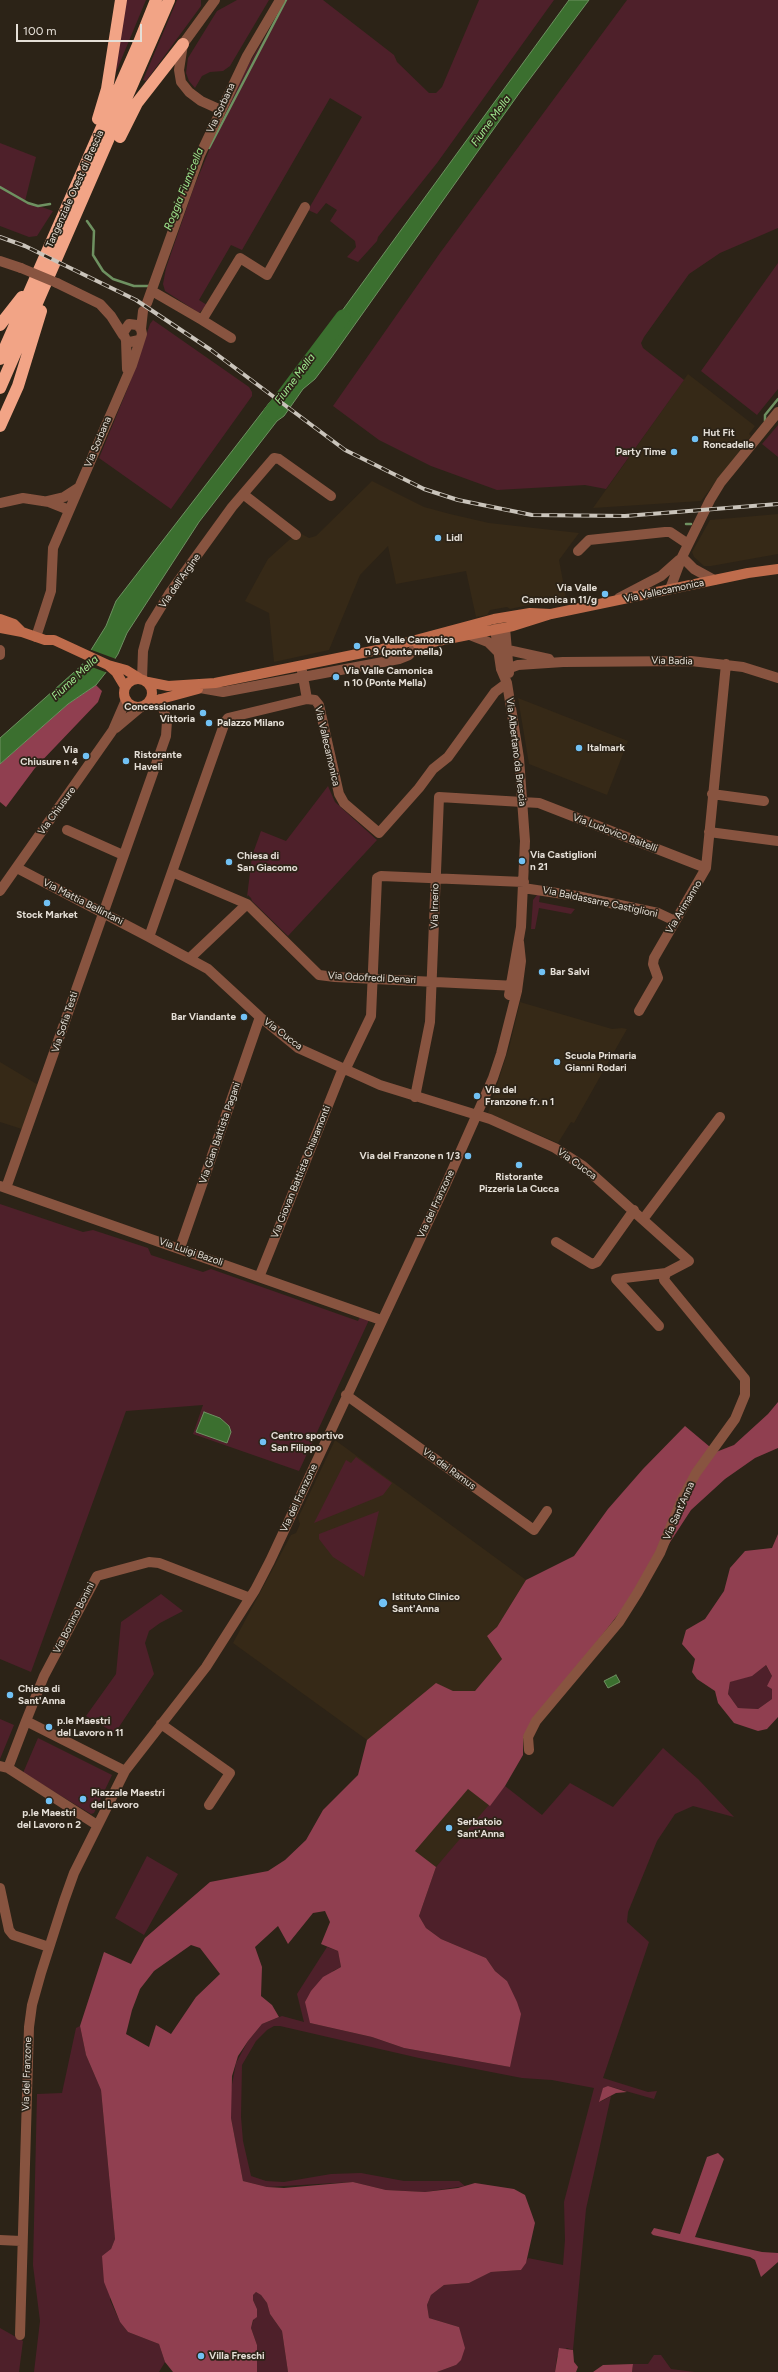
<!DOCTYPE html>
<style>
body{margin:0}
#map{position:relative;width:778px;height:2372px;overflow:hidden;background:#2c2317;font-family:Figtree,sans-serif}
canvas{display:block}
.scale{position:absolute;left:16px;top:24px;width:126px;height:18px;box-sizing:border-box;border:2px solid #e5dfd7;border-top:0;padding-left:5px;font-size:12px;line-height:14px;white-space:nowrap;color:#e5dfd7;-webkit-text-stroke:3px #2c2317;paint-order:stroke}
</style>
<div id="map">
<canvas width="778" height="2372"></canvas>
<div class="scale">100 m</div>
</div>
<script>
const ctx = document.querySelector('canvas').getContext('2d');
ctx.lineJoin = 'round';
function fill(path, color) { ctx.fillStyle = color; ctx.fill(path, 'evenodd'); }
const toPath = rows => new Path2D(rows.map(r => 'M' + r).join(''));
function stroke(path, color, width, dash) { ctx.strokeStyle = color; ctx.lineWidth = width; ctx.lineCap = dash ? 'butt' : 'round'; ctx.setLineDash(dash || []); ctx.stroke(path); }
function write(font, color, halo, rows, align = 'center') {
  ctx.font = font + ' Figtree,sans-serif'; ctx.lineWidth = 3.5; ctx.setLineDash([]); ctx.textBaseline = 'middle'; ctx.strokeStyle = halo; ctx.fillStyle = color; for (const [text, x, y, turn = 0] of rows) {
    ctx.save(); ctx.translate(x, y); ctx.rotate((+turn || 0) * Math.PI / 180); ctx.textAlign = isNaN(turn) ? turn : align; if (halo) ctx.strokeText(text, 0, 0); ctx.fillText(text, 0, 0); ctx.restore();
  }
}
const built = toPath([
 [688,374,755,426,749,434,751,436,701,501,593,508],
 [372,481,424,507,450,514,489,523,579,533,559,560,566,597,510,609,507,607,490,610,487,615,476,617,466,571,396,584,388,546,360,575,329,650,274,662,269,613,245,601,268,559,298,532,309,538,316,536],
 [778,514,778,554,711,566,704,566,694,557,692,552,710,520],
 [518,698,628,741,607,795,529,764],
 [520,1002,612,1029,622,1028,627,1029,574,1123,571,1122,558,1143,488,1113,510,1044],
 [0,1062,40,1086,25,1130,0,1122],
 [335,1440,526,1580,497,1627,487,1636,502,1659,475,1691,453,1691,436,1684,367,1740,233,1643,291,1535,296,1533,300,1524,298,1518],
 [468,1788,490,1806,436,1867,415,1851]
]);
const green = toPath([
 [126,0,146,0,116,72,114,71],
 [177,0,201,0,201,6,146,81,143,80],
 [237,0,269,0,230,66,223,71,210,72,202,76,195,88,189,81,186,73,188,58,217,11],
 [287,0,323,0,394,55,397,62,429,93,436,93,442,87,479,0,554,0,437,163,378,237,377,241,358,262,347,257,356,247,355,241,330,221,337,210,326,203,317,214,308,210,362,117,330,98,242,250,231,245,199,300,207,305,199,313,165,291,163,284,166,268,194,187,225,112,247,67],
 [627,0,778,0,778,228,720,253,689,274,644,337,641,343,643,348,684,380,606,489,585,485,497,490,431,466,379,440,333,406,440,253],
 [0,143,36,157,25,201,53,211,37,236,29,237,0,226],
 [778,263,778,389,757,415,701,371],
 [153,320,249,387,252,392,252,396,171,509,99,458,129,385,150,324],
 [778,425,778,457,762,444],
 [328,786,335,802,377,840,288,936,252,901,251,898,248,895,247,897,252,856,261,831,286,841],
 [537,895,540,895,539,902,575,909,571,914,539,908,535,929,531,929,533,900],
 [0,1204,83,1232,93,1230,148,1248,151,1255,203,1272,211,1269,358,1321,360,1317,369,1320,299,1471,193,1434,203,1405,126,1411,31,1672,0,1659],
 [356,1457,392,1483,383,1495,314,1523,346,1460,351,1463],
 [379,1511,364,1577,333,1557,319,1539,319,1534],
 [161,1594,183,1611,160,1623,149,1631,145,1643,154,1674,115,1733,86,1716,116,1674,121,1622],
 [765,1664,772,1676,772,1699,758,1709,738,1708,728,1694,730,1682,752,1675],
 [0,1719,14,1725,0,1759],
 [38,1738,112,1775,94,1813,91,1814,23,1773],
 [663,1748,698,1779,734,1817,693,1806,675,1814,657,1841,628,1912,627,1922,649,1942,603,2078,648,2092,657,2091,654,2099,608,2086,600,2102,611,2096,586,2209,573,2350,567,2348,557,2356,555,2372,437,2372,456,2365,459,2327,429,2318,427,2305,431,2295,444,2285,469,2283,491,2272,521,2270,528,2258,563,2265,565,2240,564,2202,594,2088,552,2080,522,2078,419,2058,280,2026,274,2026,267,2030,256,2041,242,2065,241,2117,243,2141,251,2176,266,2181,284,2182,331,2174,361,2173,404,2181,459,2181,465,2186,425,2192,386,2190,353,2182,267,2187,243,2181,231,2118,231,2090,236,2063,248,2041,262,2024,282,2016,304,2022,297,1994,327,1947,338,1951,341,1967,333,1971,310,2023,372,2037,404,2048,510,2067,507,1981,495,1971,486,1958,441,1939,426,1928,419,1916,436,1867,505,1786,542,1815,570,1783,613,1807],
 [147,1856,178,1874,144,1935,115,1918],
 [80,2026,86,2055,101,2090,115,2239,111,2249,110,2300,120,2322,128,2332,159,2344,165,2362,159,2372,34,2372,40,2321,33,2265,37,2094,62,2093,76,2028],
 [256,2292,261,2295,267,2303,270,2314,282,2331,288,2372,257,2372,257,2345,251,2328,257,2309,253,2300,253,2295],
 [0,2328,23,2341,19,2372,0,2372],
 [654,2355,661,2355,671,2369,695,2372,632,2372,633,2364,648,2364]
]);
const forest = toPath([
 [96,685,102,691,98,702,35,768,6,807,0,802,0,764,68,704],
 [778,1402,778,1448,755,1458,725,1479,691,1510,648,1576,523,1737,523,1755,505,1786,490,1806,468,1789,415,1851,436,1867,419,1916,426,1928,441,1939,486,1958,495,1971,507,1981,517,2002,521,2014,510,2067,404,2048,372,2037,310,2023,305,2002,311,1991,323,1977,341,1967,338,1951,321,1944,330,1922,325,1911,313,1913,288,1944,278,1926,255,1947,262,1967,261,1996,272,2005,279,2017,262,2024,248,2041,238,2056,232,2076,231,2118,243,2181,267,2187,284,2188,353,2182,386,2190,425,2192,458,2188,475,2183,514,2189,525,2195,535,2223,526,2263,521,2270,491,2272,469,2283,444,2285,431,2295,427,2305,429,2318,459,2327,465,2348,461,2360,456,2365,437,2372,288,2372,282,2331,270,2314,267,2303,261,2295,256,2292,253,2295,253,2300,257,2309,257,2317,253,2320,251,2328,257,2345,257,2372,173,2372,165,2362,159,2344,128,2332,120,2322,104,2282,102,2256,111,2249,115,2239,101,2090,86,2055,80,2026,104,1952,131,1964,145,1938,210,1882,268,1871,285,1860,306,1840,323,1810,358,1775,367,1740,436,1683,453,1691,475,1691,502,1659,487,1636,497,1627,526,1580,574,1556,608,1509,643,1469,685,1426,716,1452,734,1445,768,1414],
 [191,1945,200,1948,220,1974,196,1997,171,2034,156,2025,149,2047,126,2034,132,2010,140,1989,154,1971],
 [778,1534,778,1717,767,1729,758,1731,734,1723,718,1703,715,1691,697,1679,692,1672,695,1659,682,1644,686,1630,705,1619,724,1591,730,1568,745,1551,772,1548],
 [766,1665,772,1676,767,1686,772,1689,772,1699,758,1709,738,1708,728,1694,730,1682,752,1676],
 [608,2086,627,2092,616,2093,599,2102,603,2088],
 [718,2153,724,2159,695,2237,762,2252,778,2253,778,2262,761,2277,755,2260,750,2257,653,2235,651,2233,654,2228,680,2234,707,2157],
 [559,2348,573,2350,574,2362,578,2367,576,2372,555,2372],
 [633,2364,632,2372,593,2372,603,2365]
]);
const water = toPath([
 [569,0,589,0,520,92,331,358,315,379,303,389,284,416,277,421,199,522,127,633,118,654,107,671,96,685,68,704,0,764,0,738,81,666,106,626,116,601,270,402,288,393,314,354,329,338,339,315,569,0],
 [204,1412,220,1418,229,1426,231,1432,227,1443,196,1432,204,1412],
 [616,1675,620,1682,608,1688,604,1681,616,1675]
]);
const pier = toPath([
 [89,649,116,659,108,673,81,663]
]);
const stream = toPath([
 [209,148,286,0],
 [0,187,28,203,38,206,50,204],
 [87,221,94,231,93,255,103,271,113,279,134,286,151,286],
 [765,421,765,415,778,399],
 [686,524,691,524]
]);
const river = toPath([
 [270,414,343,317]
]);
const street = toPath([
 [215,0,183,44,179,70,181,82,189,92,201,101,221,110],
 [0,261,21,268],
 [57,283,100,304,111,316,123,335],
 [152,291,202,320,240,258,267,275,305,207],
 [147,303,200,155,247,56,280,0],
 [202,320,231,338],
 [126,340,127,369],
 [139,340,130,342,126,340,123,333,129,324,137,325,141,329],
 [243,494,296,535],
 [47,501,64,497,78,488],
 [0,503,23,498,49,502,69,510],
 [578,551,589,540,665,532,670,532,688,544],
 [682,557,694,569,714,580],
 [670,589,682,557,710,500,721,482,778,412],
 [619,598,661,576,679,560],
 [505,628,509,673],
 [495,629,501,669,507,683,519,758,525,841,521,927,509,995],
 [470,635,488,642,498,652],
 [36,637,51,591,53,548,132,365,142,334,141,329,143,311],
 [0,650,0,655],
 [508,650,549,659],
 [510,668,518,665,563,662,691,661,743,667,778,678],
 [302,671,307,699],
 [142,679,143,651,150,625,169,594,232,507,274,458,279,459,331,496],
 [507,683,495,692,448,757,433,769,419,788,379,833,344,803,339,794,319,705,315,700,307,699,228,718,225,722,149,937,208,969,260,1017,298,1048,380,1085,490,1119,555,1148,583,1166,689,1261,666,1273,664,1280,745,1379,745,1395,735,1419,696,1473,682,1499,660,1553,638,1592,619,1622,536,1721,528,1737,529,1750],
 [200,688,223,692,399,659,409,655,418,645],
 [116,728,141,707],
 [712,794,764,801],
 [67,830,123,855],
 [709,832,778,841],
 [17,868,149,937],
 [172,872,247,904,319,975,335,977,516,986],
 [523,888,577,896,658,913,675,921],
 [0,891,113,730,126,700],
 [190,958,247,904],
 [639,1011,658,978,653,964,654,958,706,868,726,664],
 [415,1097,430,1022,439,797,539,803,706,868],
 [0,1186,381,1320],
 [6,1188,166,736,167,721,160,699],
 [644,1218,720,1117],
 [556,1242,592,1264,597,1262,634,1210],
 [180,1248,260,1017],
 [260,1275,341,1073,347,1066,371,1016,377,878,381,876,524,882],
 [659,1326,616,1279,666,1273],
 [346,1395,534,1530,547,1511],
 [26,1721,44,1676,97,1576,149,1562,159,1563,250,1598],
 [161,1724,230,1773,209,1805],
 [0,1766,8,1768,97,1825],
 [8,1768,26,1721,125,1771],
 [0,1888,9,1930,13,1935,49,1947],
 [0,2240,21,2241],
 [20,2335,29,2027,32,2005,41,1973,64,1901,74,1873,125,1771,206,1667,255,1590,270,1561,446,1184,493,1078,501,1054,517,991,521,961,519,942]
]);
const secondary = toPath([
 [0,619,14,624,22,632],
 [0,628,22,632,45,640,54,640,108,665,126,670,139,678],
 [418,645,513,626,551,614,748,573,778,569],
 [108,665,116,672,125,687],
 '124 693a14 14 0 1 1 28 0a14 14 0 1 1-28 0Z',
 [148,682,168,686,215,683,382,649,494,619,530,613,551,614],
 [150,702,198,689]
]);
const highway = toPath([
 [98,119,107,89,121,0],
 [120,137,137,103,183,44],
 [0,325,22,297],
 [0,359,138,45,156,0],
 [0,388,169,0],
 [0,426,18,386,41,311]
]);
const rail = toPath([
 [0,237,25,246,136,300,211,350,345,450,424,489,458,500,532,515,625,516,778,504]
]);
const streetBridge = toPath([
 [21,268,57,283]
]);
const markers = [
 [695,439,4,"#71c1f4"],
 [674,452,4,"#71c1f4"],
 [438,538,4,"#71c1f4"],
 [605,594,4,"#71c1f4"],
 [357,646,4,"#71c1f4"],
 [336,677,4,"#71c1f4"],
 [203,713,4,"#71c1f4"],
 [209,723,4,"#71c1f4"],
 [579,748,4,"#71c1f4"],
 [86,756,4,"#71c1f4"],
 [126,761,4,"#71c1f4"],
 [522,861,4,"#71c1f4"],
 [229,862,4,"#71c1f4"],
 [47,903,4,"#71c1f4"],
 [542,972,4,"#71c1f4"],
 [244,1017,4,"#71c1f4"],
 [557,1062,4,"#71c1f4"],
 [477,1096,4,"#71c1f4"],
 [468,1156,4,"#71c1f4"],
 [519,1165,4,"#71c1f4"],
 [263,1442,4,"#71c1f4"],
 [383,1603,5,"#71c1f4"],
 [10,1695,4,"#71c1f4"],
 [49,1727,4,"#71c1f4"],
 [83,1799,4,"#71c1f4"],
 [49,1801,4,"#71c1f4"],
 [449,1828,4,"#71c1f4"],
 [201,2356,4,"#71c1f4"]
];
const streetNames = [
 ["Via Sorbana",221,108,-65],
 ["Tangenziale Ovest di Brescia",75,189,-66],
 ["Via Sorbana",98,442,-67],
 ["Via dell'Argine",180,581,-55],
 ["Via Vallecamonica",664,591,-12],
 ["Via Badia",672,661,1],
 ["Via Vallecamonica",327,746,77],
 ["Via Albertano da Brescia",516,752,83],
 ["Via Chiusure",57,811,-54],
 ["Via Ludovico Baitelli",615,833,21],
 ["Via Mattia Bellintani",83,902,27],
 ["Via Baldassarre Castiglioni",600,902,12],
 ["Via Irnerio",435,906,-89],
 ["Via Arimanno",684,907,-59],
 ["Via Odofredi Denari",372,978,3],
 ["Via Sofia Testi",65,1022,-72],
 ["Via Cucca",283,1034,37],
 ["Via Gian Battista Pagani",220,1133,-71],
 ["Via Cucca",577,1164,36],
 ["Via Giovan Battista Chiaramonti",301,1172,-68],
 ["Via del Franzone",436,1204,-65],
 ["Via Luigi Bazoli",191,1252,19],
 ["Via dei Ramus",449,1469,36],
 ["Via del Franzone",299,1498,-65],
 ["Via Sant'Anna",679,1511,-66],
 ["Via Bonino Bonini",74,1618,-63],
 ["Via del Franzone",27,2074,-88]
];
const poiNames = [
 ["Hut Fit",703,433],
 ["Roncadelle",703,445],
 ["Party Time",666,452,"right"],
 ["Lidl",446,538],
 ["Via Valle",597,588,"right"],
 ["Camonica n 11/g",597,600,"right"],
 ["Via Valle Camonica",365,640],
 ["n 9 (ponte mella)",365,652],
 ["Via Valle Camonica",344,671],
 ["n 10 (Ponte Mella)",344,683],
 ["Concessionario",195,707,"right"],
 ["Vittoria",195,719,"right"],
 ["Palazzo Milano",217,723],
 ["Italmark",587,748],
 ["Via",78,750,"right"],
 ["Chiusure n 4",78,762,"right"],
 ["Ristorante",134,755],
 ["Haveli",134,767],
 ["Via Castiglioni",530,855],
 ["n 21",530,867],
 ["Chiesa di",237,856],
 ["San Giacomo",237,868],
 ["Stock Market",47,915,"center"],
 ["Bar Salvi",550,972],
 ["Bar Viandante",236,1017,"right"],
 ["Scuola Primaria",565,1056],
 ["Gianni Rodari",565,1068],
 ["Via del",485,1090],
 ["Franzone fr. n 1",485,1102],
 ["Via del Franzone n 1/3",460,1156,"right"],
 ["Ristorante",519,1177,"center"],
 ["Pizzeria La Cucca",519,1189,"center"],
 ["Centro sportivo",271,1436],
 ["San Filippo",271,1448],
 ["Istituto Clinico",392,1597],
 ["Sant'Anna",392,1609],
 ["Chiesa di",18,1689],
 ["Sant'Anna",18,1701],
 ["p.le Maestri",57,1721],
 ["del Lavoro n 11",57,1733],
 ["Piazzale Maestri",91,1793],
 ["del Lavoro",91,1805],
 ["p.le Maestri",49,1813,"center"],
 ["del Lavoro n 2",49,1825,"center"],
 ["Serbatoio",457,1822],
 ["Sant'Anna",457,1834],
 ["Villa Freschi",209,2356]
];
const waterNames = [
 ["Fiume Mella",491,121,-54],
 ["Roggia Fiumicella",184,189,-68],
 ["Fiume Mella",295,379,-53],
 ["Fiume Mella",75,678,-43]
];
fill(built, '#362917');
fill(green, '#4e202a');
fill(forest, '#903f50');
fill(water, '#3b6f2f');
stroke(water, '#6e9161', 1);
fill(pier, '#2c2317');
stroke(stream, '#6e9161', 2.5);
stroke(river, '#3b6f2f', 15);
stroke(street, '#885440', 10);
stroke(secondary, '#bf6c4c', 10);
stroke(highway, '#f2a486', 12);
stroke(rail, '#cac4bb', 4);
stroke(rail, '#2c2317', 2.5, [8]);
stroke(streetBridge, '#885440', 10);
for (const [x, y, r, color] of markers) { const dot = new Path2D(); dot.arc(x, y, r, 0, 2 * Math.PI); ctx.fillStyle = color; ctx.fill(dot); stroke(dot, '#2c2317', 1.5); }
write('10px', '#e5dfd7', '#2c2317', streetNames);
write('bold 10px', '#e5dfd7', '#2c2317', poiNames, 'left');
write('italic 11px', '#a0e98f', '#2c2317', waterNames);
</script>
